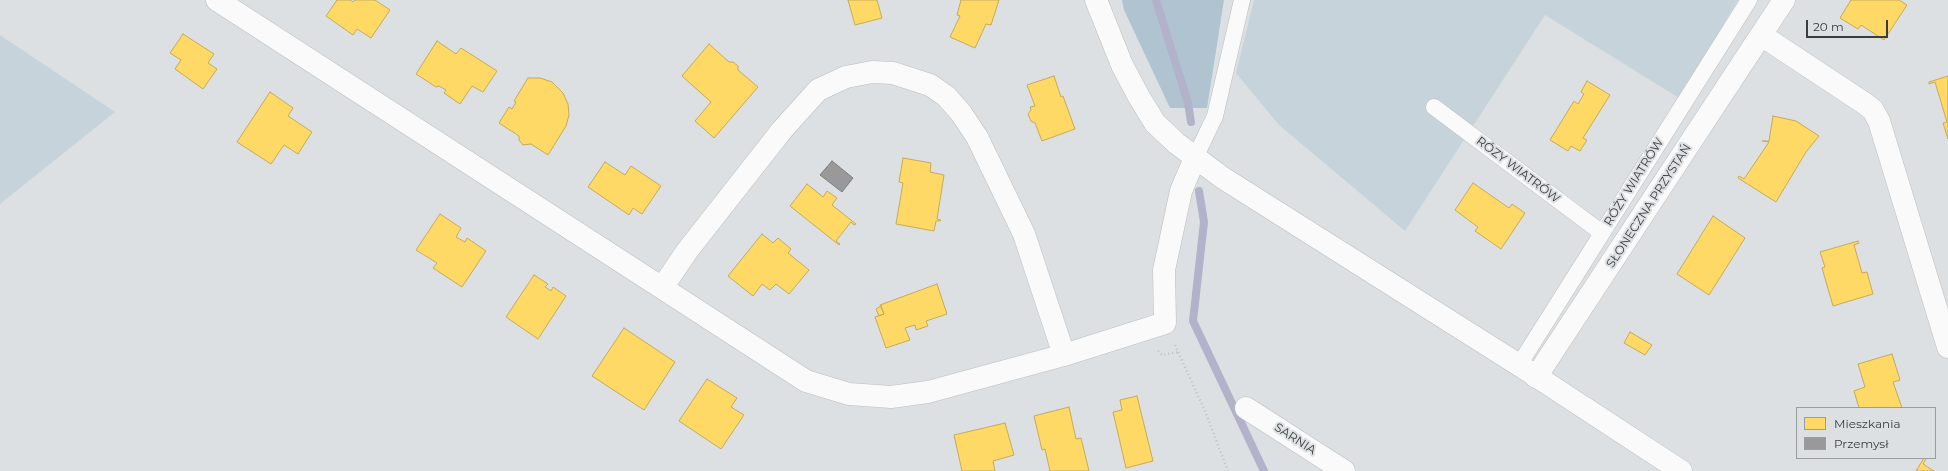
<!DOCTYPE html>
<meta charset="utf-8">
<style>
body{margin:0}
#map{position:relative;width:1948px;height:471px;overflow:hidden;background:#dde0e2;font-family:Montserrat,sans-serif}
canvas{display:block}
.legend{position:absolute;left:1796px;top:407px;width:140px;height:52px;box-sizing:border-box;background:#dce0e3;border:1px solid #9b9ea1;margin:0;padding:5px 7px;list-style:none;font-size:12px;color:#3a3c3d}
.legend li{display:flex;align-items:center;gap:8px;height:20px}
.legend b{width:20px;border:1px solid #9b9ea1}
.scale{position:absolute;left:1806px;top:20px;width:82px;height:18px;box-sizing:border-box;border:2px solid #3a3c3d;border-top:0;padding-left:5px;font-size:12px;line-height:14px;white-space:nowrap;color:#3a3c3d;-webkit-text-stroke:3px #dce0e3;paint-order:stroke}
</style>
<div id="map">
<canvas width="1948" height="471"></canvas>
<ul class="legend">
<li><b style="height:11px;background:#ffd966"></b>Mieszkania</li>
<li><b style="height:11px;background:#999"></b>Przemysł</li>
</ul>
<div class="scale">20 m</div>
</div>
<script>
const ctx = document.querySelector('canvas').getContext('2d');
ctx.lineJoin = 'round';
function fill(path, color) { ctx.fillStyle = color; ctx.fill(path, 'evenodd'); }
const toPath = rows => new Path2D(rows.map(r => 'M' + r).join(''));
function stroke(path, color, width, dash) { ctx.strokeStyle = color; ctx.lineWidth = width; ctx.lineCap = dash ? 'butt' : 'round'; ctx.setLineDash(dash || []); ctx.stroke(path); }
function write(font, color, halo, rows, align = 'center') {
  ctx.font = font + ' Montserrat,sans-serif'; ctx.lineWidth = 4; ctx.setLineDash([]); ctx.textBaseline = 'middle'; ctx.strokeStyle = halo; ctx.fillStyle = color; for (const [text, x, y, turn = 0] of rows) {
    ctx.save(); ctx.translate(x, y); ctx.rotate((+turn || 0) * Math.PI / 180); ctx.textAlign = isNaN(turn) ? turn : align; if (halo) ctx.strokeText(text, 0, 0); ctx.fillText(text, 0, 0); ctx.restore();
  }
}
const green = toPath([
 [1254,0,1738,0,1679,98,1545,15,1405,231,1279,125,1236,73],
 [0,35,115,112,0,204]
]);
const forest = toPath([
 [1122,0,1224,0,1207,108,1170,108,1124,10]
]);
const homes = toPath([
 [337,0,350,0,353,2,355,0,375,0,390,10,371,38,357,29,353,35,326,16,337,0],
 [848,0,877,0,882,18,855,25,848,0],
 [961,0,999,0,991,25,986,24,975,48,950,37,960,16,957,15,961,0],
 [1851,0,1899,0,1907,5,1884,40,1861,25,1858,29,1840,18,1851,0],
 [183,34,214,54,208,63,217,69,203,89,175,69,181,60,170,53,183,34],
 [437,41,456,54,461,48,497,71,483,92,472,86,460,104,444,93,446,90,439,86,436,87,416,74,437,41],
 [709,44,729,62,733,62,738,66,738,70,758,87,714,138,695,121,711,102,682,76,709,44],
 [1054,76,1061,97,1063,96,1075,129,1042,141,1035,123,1031,121,1028,114,1031,110,1030,107,1035,106,1027,85,1054,76],
 [1948,76,1948,139,1943,123,1947,122,1935,82,1929,84,1929,82,1948,76],
 [528,78,540,78,552,82,563,93,568,104,569,115,566,126,548,155,531,144,523,145,519,140,519,136,499,123,509,107,512,109,516,102,514,101,528,78],
 [1587,81,1610,95,1583,138,1587,140,1580,151,1571,146,1568,151,1550,140,1574,101,1578,104,1584,94,1581,92,1587,81],
 [270,92,293,108,288,116,312,132,298,154,284,145,271,164,237,142,270,92],
 [1773,116,1796,121,1819,136,1806,152,1776,202,1738,178,1739,176,1744,179,1769,142,1762,141,1769,141,1773,116],
 [903,158,931,163,930,172,944,175,937,219,941,220,940,221,936,221,934,231,896,224,903,183,899,182,903,158],
 [605,162,625,175,631,166,661,186,642,214,633,208,629,215,588,187,605,162],
 [1473,183,1509,208,1512,204,1525,213,1501,249,1475,231,1478,227,1455,210,1473,183],
 [807,184,823,197,827,191,837,198,832,205,856,224,854,225,851,222,836,241,840,244,839,245,790,206,807,184],
 [440,214,461,228,456,237,465,242,467,238,486,251,462,287,433,268,437,263,416,250,440,214],
 [1713,216,1745,238,1709,295,1677,274,1713,216],
 [762,234,773,243,778,238,791,249,788,253,809,270,789,294,776,284,770,290,762,284,753,296,728,276,762,234],
 [1858,241,1859,243,1854,245,1862,273,1867,272,1873,294,1833,306,1822,268,1825,267,1820,252,1858,241],
 [534,275,548,284,545,287,551,291,553,287,566,296,538,339,506,317,534,275],
 [937,284,947,314,926,321,928,326,916,330,915,325,905,328,910,340,886,348,875,317,884,314,880,305,937,284],
 [881,306,884,314,879,316,876,309,881,306],
 [624,328,675,362,644,410,592,376,624,328],
 [1630,332,1652,345,1645,355,1624,343,1630,332],
 [1892,354,1900,380,1893,382,1902,408,1859,408,1854,391,1865,387,1858,364,1892,354],
 [707,379,737,398,731,407,744,415,721,449,679,421,707,379],
 [1137,396,1153,461,1126,468,1113,412,1122,410,1120,400,1137,396],
 [1069,407,1076,439,1081,438,1089,471,1050,471,1045,449,1042,450,1034,416,1069,407],
 [1005,423,1014,455,993,461,995,471,962,471,954,435,1005,423],
 [1924,458,1926,459,1923,464,1934,471,1916,471,1924,458]
]);
const industry = toPath([
 [832,161,853,178,842,192,820,175,832,161]
]);
const stream = toPath([
 [1156,0,1188,103,1191,122],
 [1199,191,1204,222,1193,321,1264,471]
]);
const path = toPath([
 [1175,345,1205,411,1228,471],
 [1158,351,1162,355,1178,352]
]);
const service = toPath([
 [1434,107,1602,233],
 [1195,158,1215,116,1242,0],
 [1519,365,1749,0]
]);
const minor = toPath([
 [217,0,806,381,849,394,891,397,928,392,1064,355,1165,323,1164,270,1181,191,1195,158],
 [1761,35,1864,103,1873,110,1879,121,1948,347],
 [662,288,687,251,782,130,818,90,846,77,872,72,893,73,930,85,946,96,961,113,977,137,1024,234,1064,355],
 [1536,377,1784,0],
 [1246,408,1344,471]
]);
const tertiary = toPath([
 [1096,0,1122,65,1139,97,1155,123,1176,143,1223,178,1519,365,1681,471]
]);
const streetNames = [
 ["RÓZY WIATRÓW",1518,170,37],
 ["RÓŻY WIATRÓW",1634,182,-58],
 ["SŁONECZNA PRZYSTAŃ",1649,206,-57],
 ["SARNIA",1295,439,33]
];
fill(green, '#c6d3db');
fill(forest, '#afc4d0');
fill(homes, '#ffd966');
stroke(homes, '#c4aa5a', 1);
fill(industry, '#999');
stroke(industry, '#7c7d7d', 1);
stroke(stream, '#b2b2ca', 8);
stroke(service, '#babdbe', 17);
stroke(minor, '#babdbe', 23);
stroke(tertiary, '#babdbe', 23);
stroke(path, '#bec0c1', 2.5, [1, 3]);
stroke(service, '#fafafb', 16);
stroke(minor, '#fafafb', 22);
stroke(tertiary, '#fafafb', 22);
write('12px', '#3a3c3d', '#dce0e3', streetNames);
</script>
